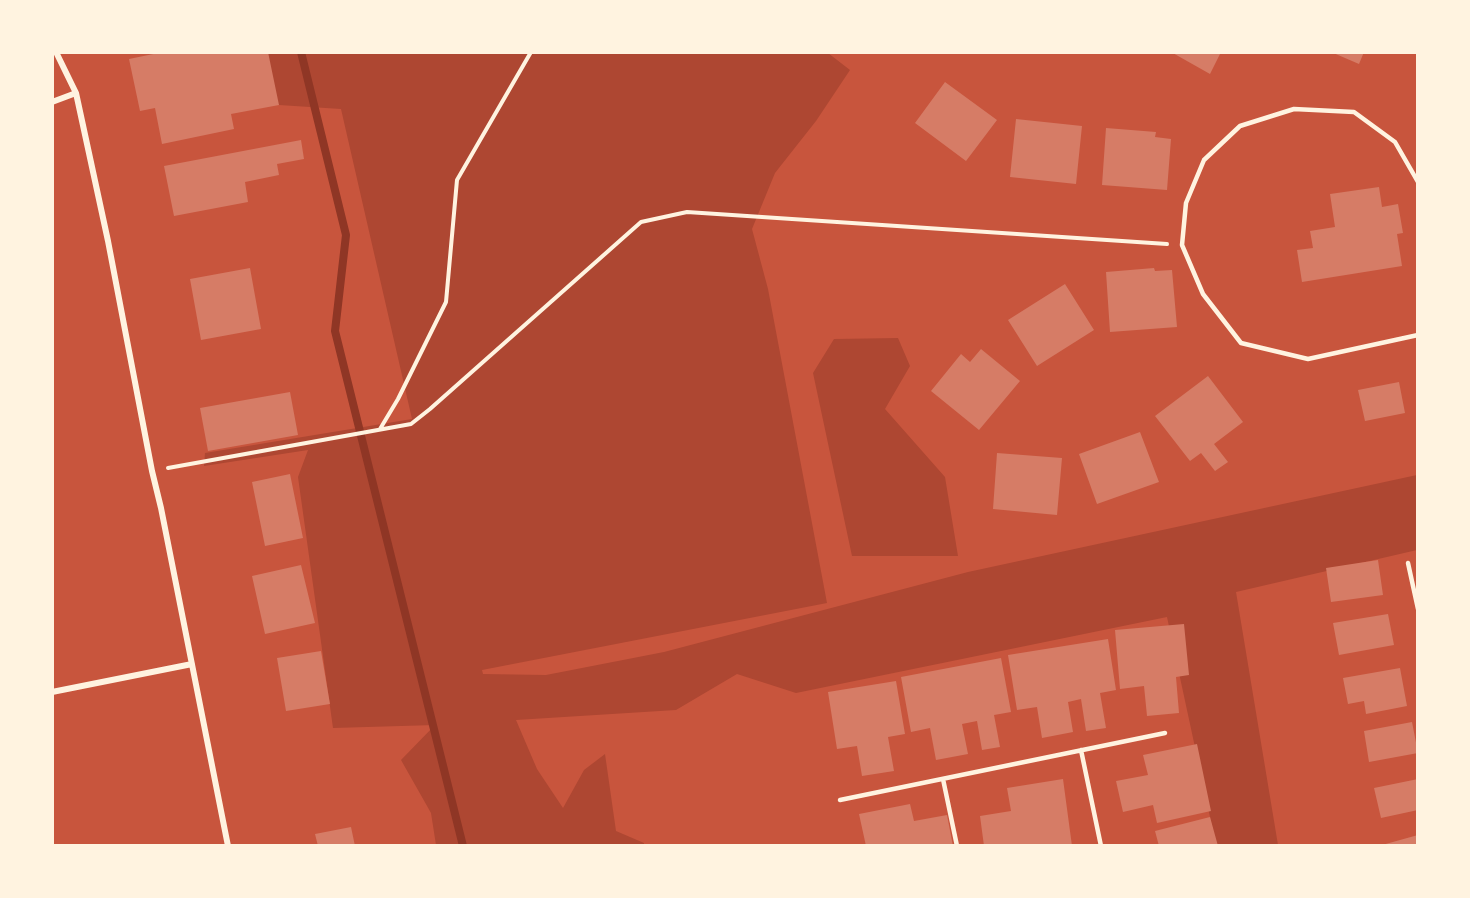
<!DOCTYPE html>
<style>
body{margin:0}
#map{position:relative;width:1470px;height:898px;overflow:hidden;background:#c8553d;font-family:"Source Sans 3",sans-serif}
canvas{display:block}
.frame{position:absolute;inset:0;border:54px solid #fff3e0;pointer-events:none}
</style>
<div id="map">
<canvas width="1470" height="898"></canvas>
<div class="frame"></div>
</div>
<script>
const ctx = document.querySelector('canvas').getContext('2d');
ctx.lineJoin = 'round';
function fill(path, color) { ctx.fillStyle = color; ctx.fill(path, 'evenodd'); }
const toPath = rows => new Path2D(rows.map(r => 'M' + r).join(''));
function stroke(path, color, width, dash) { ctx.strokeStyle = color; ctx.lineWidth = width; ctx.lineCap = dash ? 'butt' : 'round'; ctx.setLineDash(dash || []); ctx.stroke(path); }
const green = toPath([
 [235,53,828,53,850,70,816,121,775,173,752,229,768,289,827,603,482,670,483,674,546,675,664,652,968,572,1417,475,1417,550,1236,592,1278,845,1216,845,1167,617,796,693,737,674,676,710,516,720,537,769,563,808,584,770,605,754,616,831,644,843,644,845,436,845,431,813,401,760,435,725,333,728,298,477,308,450,204,466,205,453,412,419,341,109,279,105],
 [898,338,910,366,885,409,945,477,958,556,852,556,813,373,834,339]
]);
const stream = toPath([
 [301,52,346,235,335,331,463,846]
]);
const building = toPath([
 [163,52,268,52,279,105,231,114,234,129,162,144,155,108,140,111,129,59],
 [1171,52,1221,52,1210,74],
 [1331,52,1364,52,1359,64],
 [945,82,997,120,966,161,915,123],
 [1016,119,1082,126,1076,184,1010,177],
 [1106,128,1156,132,1155,137,1171,139,1167,190,1102,185],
 [301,140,304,159,277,164,279,175,245,182,248,202,174,216,164,166],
 [1379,187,1382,207,1398,204,1403,233,1397,234,1402,266,1302,282,1297,250,1313,248,1310,231,1335,227,1330,194],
 [250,268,261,329,201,340,190,279],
 [1154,268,1155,271,1172,270,1177,327,1110,332,1106,272],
 [1065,284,1094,330,1037,366,1008,320],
 [981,349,1020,381,979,430,931,391,961,354,970,362],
 [1208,376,1243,422,1214,444,1228,462,1215,471,1201,453,1190,461,1155,416],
 [1399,382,1405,413,1365,421,1358,390],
 [290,392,298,435,208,451,200,408],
 [1140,432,1159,482,1097,504,1079,454],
 [997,453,1062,458,1057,515,993,509],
 [290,474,303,538,265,546,252,482],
 [1378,560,1383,595,1331,602,1326,568],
 [301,565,315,623,265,634,252,576],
 [1388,614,1394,645,1339,655,1333,623],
 [1184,624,1189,675,1176,677,1179,713,1147,716,1144,686,1120,689,1115,630],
 [1108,639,1116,690,1100,693,1106,728,1086,731,1081,699,1068,702,1073,732,1042,738,1037,707,1017,710,1008,655],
 [321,651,330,704,286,711,277,658],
 [1001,658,1011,712,994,715,1000,747,982,750,977,721,962,724,968,754,936,760,930,728,911,732,901,677],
 [1400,668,1407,706,1366,714,1364,701,1348,704,1343,678],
 [896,681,905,734,888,737,894,771,862,776,857,746,837,749,828,692],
 [1412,722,1418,753,1369,762,1364,731],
 [1197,744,1211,811,1157,823,1153,805,1123,812,1116,781,1148,775,1143,755],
 [1063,779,1072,846,984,846,980,816,1011,811,1007,788],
 [1418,779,1418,810,1381,818,1374,788],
 [910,804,914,821,947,815,953,846,866,846,859,814],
 [1210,817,1218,846,1159,846,1155,831],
 [351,827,355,846,318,846,315,834],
 [1418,835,1418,846,1382,846,1382,845]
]);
const path = toPath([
 [380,429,398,399,446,302,457,180,531,52],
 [168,468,411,424,430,409,641,222,687,212,1167,244]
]);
const service = toPath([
 [1418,182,1395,142,1354,112,1294,109,1240,126,1204,160,1186,203,1182,245,1203,294,1241,343,1308,359,1418,335],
 [1408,563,1418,609],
 [1081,750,1101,846],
 [943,779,957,846],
 [840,800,1165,733]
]);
const minor = toPath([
 [56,52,76,93,108,241,152,471,161,508,228,846],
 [52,102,76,93],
 [52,692,192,664]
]);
fill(green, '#ae4732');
stroke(stream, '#8f3625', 8);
fill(building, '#d67c66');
stroke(path, '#fff3e0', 4);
stroke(service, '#fff3e0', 4.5);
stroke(minor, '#fff3e0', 6);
</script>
